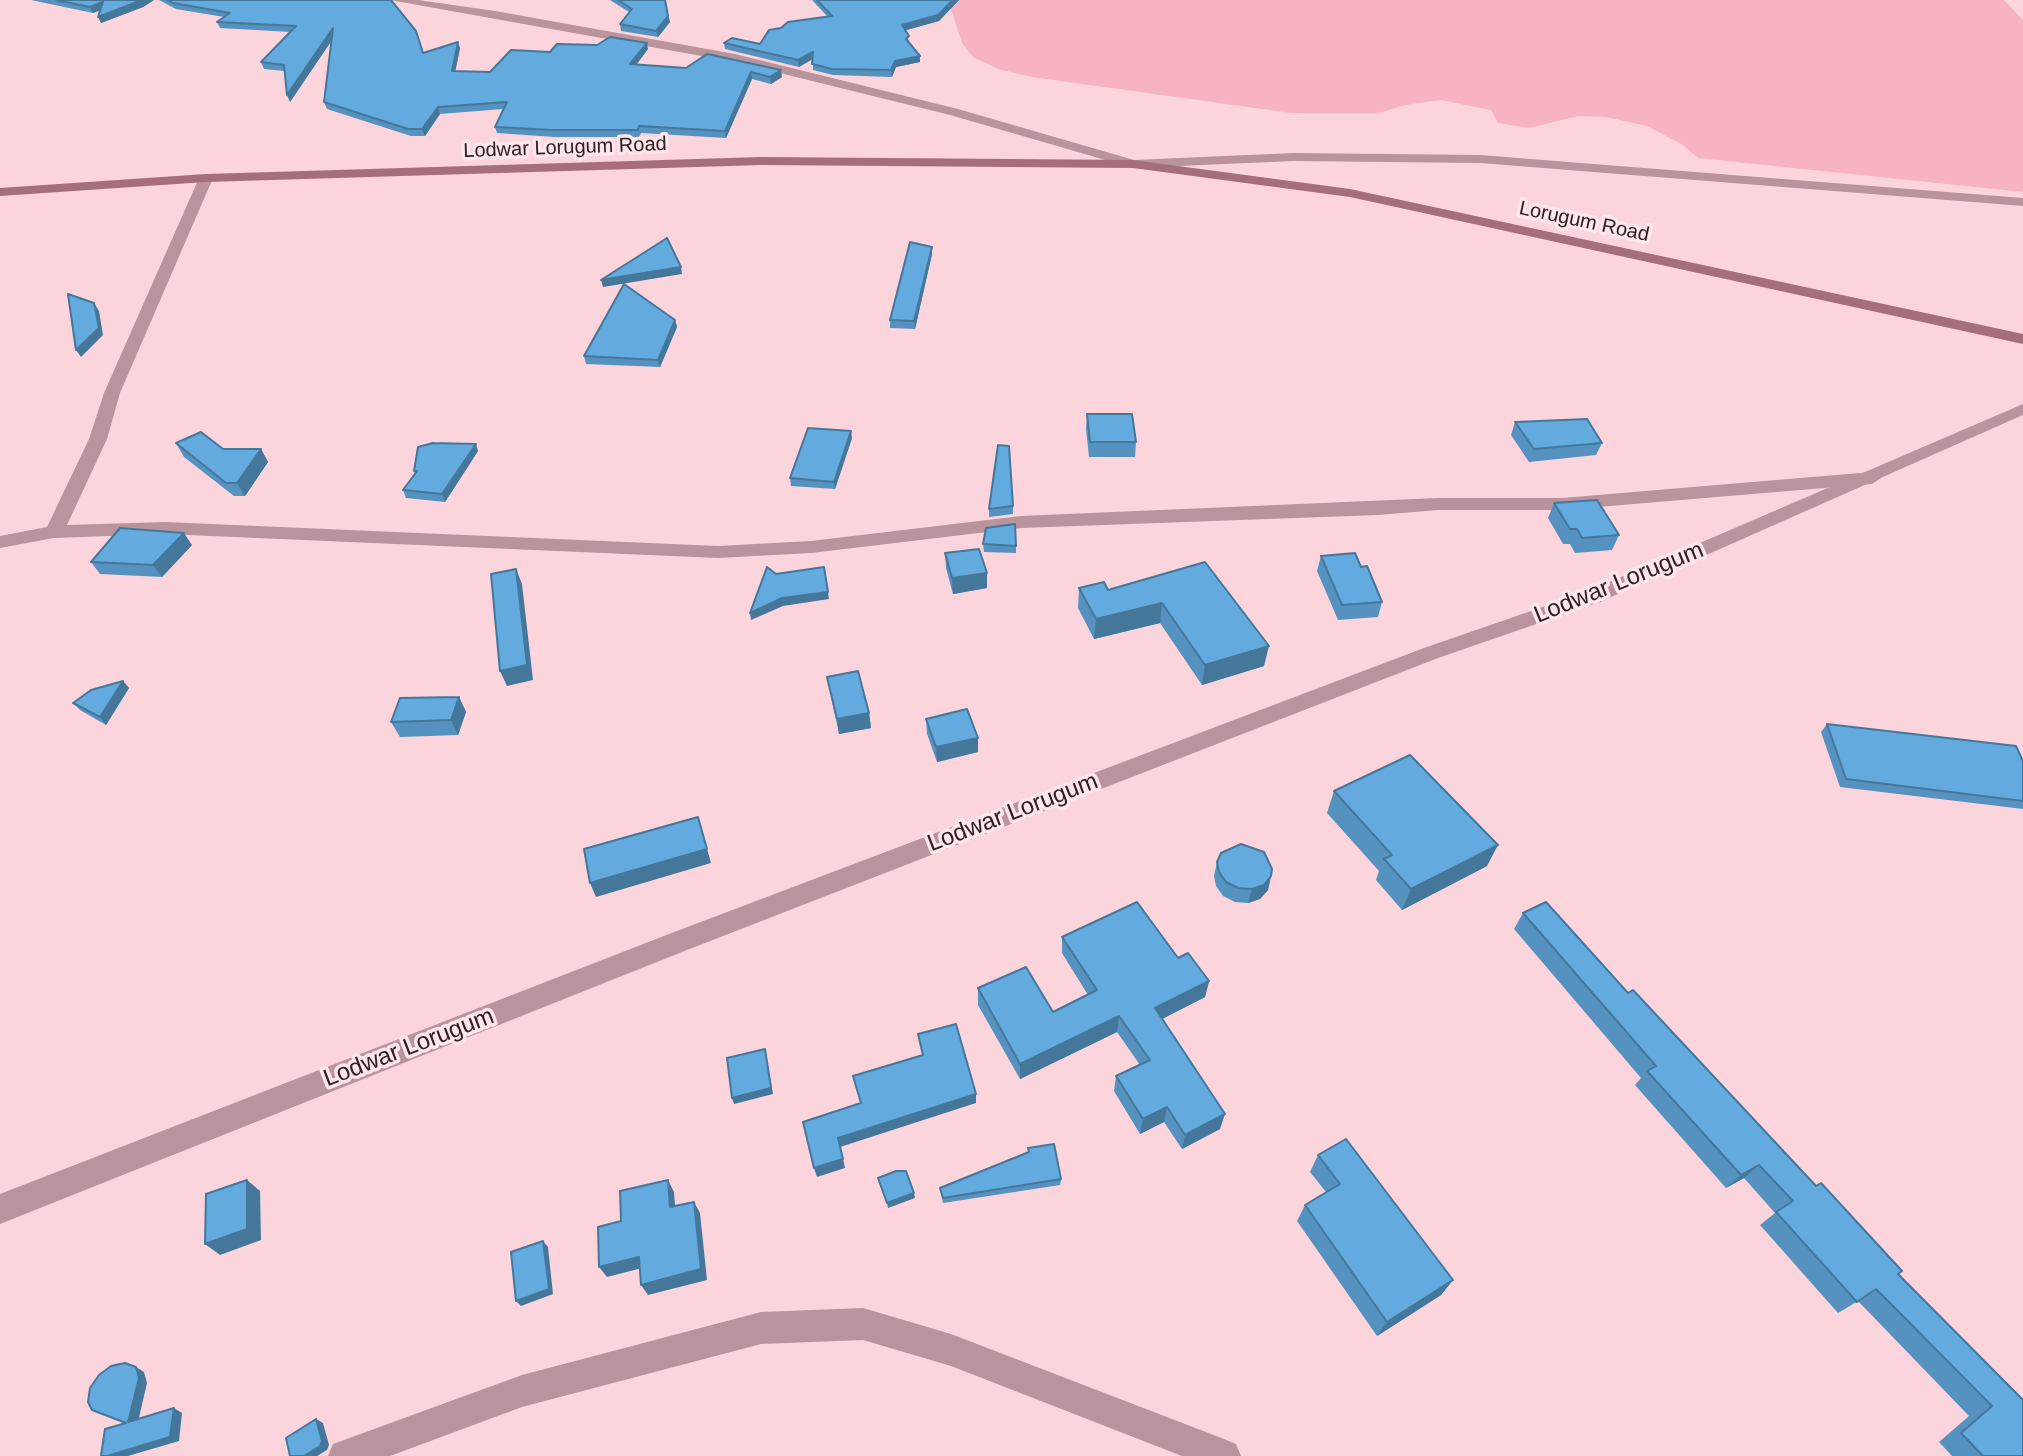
<!DOCTYPE html>
<style>
body{margin:0}
canvas{display:block;background:#fbd4dc}
</style>
<canvas width="2023" height="1456"></canvas>
<script>
const ctx = document.querySelector('canvas').getContext('2d');
ctx.lineJoin = 'round';
function fill(path, color) { ctx.fillStyle = color; ctx.fill(path, 'evenodd'); }
const toPath = rows => new Path2D(rows.map(r => 'M' + r).join(''));
function stroke(path, color, width, dash) { ctx.strokeStyle = color; ctx.lineWidth = width; ctx.lineCap = dash ? 'butt' : 'round'; ctx.setLineDash(dash || []); ctx.stroke(path); }
function write(font, color, halo, rows, align = 'center') {
  ctx.font = font + ' Helvetica,sans-serif'; ctx.lineWidth = 7; ctx.setLineDash([]); ctx.textBaseline = 'middle'; ctx.strokeStyle = halo; ctx.fillStyle = color; for (const [text, x, y, turn = 0] of rows) {
    ctx.save(); ctx.translate(x, y); ctx.rotate((+turn || 0) * Math.PI / 180); ctx.textAlign = isNaN(turn) ? turn : align; if (halo) ctx.strokeText(text, 0, 0); ctx.fillText(text, 0, 0); ctx.restore();
  }
}
const green = toPath([
 [948,0,2004,0,2023,20,2023,192,1698,158,1683,145,1647,126,1606,117,1578,116,1529,128,1498,123,1491,110,1441,100,1405,105,1379,113,1291,113,1032,77,998,69,973,57,962,43]
]);
const minor = toPath([
 [390,0,418,0,495,11,735,54,958,109,1134,160,1294,153,1480,155,2023,198,2023,206,1480,163,1294,161,1133,168,950,115,735,62,390,0],
 [206,174,213,178,120,393,107,439,67,525,165,522,718,546,811,541,1021,516,1438,498,1562,498,1872,472,1881,478,1872,484,1562,510,1438,510,1378,515,1021,528,811,553,718,558,165,534,54,538,0,548,0,536,47,527,89,439,104,393,199,178,206,174],
 [863,1308,951,1334,1224,1439,1236,1444,1241,1456,1182,1456,951,1366,863,1340,761,1344,522,1407,390,1456,328,1456,333,1444,522,1375,761,1312,863,1308]
]);
const tertiary = toPath([
 [2023,404,2023,415,1600,602,1438,658,687,950,0,1224,0,1194,669,934,1424,648,1586,592,2023,404]
]);
const secondary = toPath([
 [762,157,1133,160,1350,189,2023,334,2023,344,1350,197,1133,168,762,165,206,182,0,196,0,188,206,174,762,157]
]);
const wall = toPath([
 [31,0,154,0,143,7,101,23,100,10,93,13],
 [159,0,391,0,423,53,460,48,455,71,490,72,550,52,648,49,637,64,686,68,707,54,782,77,771,84,752,79,726,138,641,133,639,137,555,137,497,133,495,127,503,109,440,114,425,136,411,136,327,109,324,102,332,40,290,102,284,71,264,69,261,62,291,32,220,28,217,22,224,17,176,9],
 [610,0,665,0,670,22,658,37,621,31,620,24,629,12],
 [812,0,959,0,939,21,906,30,909,43,920,56,920,62,896,67,892,77,833,75,813,70,813,59,799,67,725,49,724,43,760,44,781,28,827,16],
 [932,254,915,329,890,328,890,320],
 [675,320,677,327,660,367,586,364,584,356],
 [1087,414,1136,442,1135,457,1089,457,1086,429],
 [1515,422,1602,443,1596,455,1529,462,1511,435],
 [852,438,835,489,791,486,790,478],
 [176,443,223,449,261,449,268,462,245,496,234,496,184,457],
 [478,451,445,502,406,498,403,490,415,474,414,471],
 [1554,503,1619,535,1612,550,1575,553,1570,544,1563,544,1548,518],
 [1013,506,1013,514,989,517,989,509],
 [983,544,1016,546,1016,553,984,552],
 [192,545,162,577,100,574,91,562],
 [945,553,987,588,953,594,946,568],
 [1321,556,1361,567,1382,602,1378,617,1338,620,1317,571],
 [1205,562,1264,666,1202,685,1160,623,1094,639,1078,608,1079,588,1108,590],
 [827,677,869,713,871,728,839,734],
 [123,681,129,688,106,725,80,710,73,703],
 [459,697,466,712,458,735,400,737,391,722],
 [926,719,978,738,978,752,937,762,927,734],
 [1827,724,2023,761,2023,809,1840,787,1821,732],
 [1334,791,1487,866,1402,910,1376,880,1379,871,1327,813],
 [1217,862,1271,876,1268,890,1260,899,1248,903,1235,902,1223,896,1216,886,1214,876],
 [1523,913,1628,993,1898,1274,2023,1400,2023,1456,1952,1456,1939,1442,1969,1416,1858,1301,1838,1313,1760,1225,1775,1213,1744,1178,1726,1188,1635,1085,1641,1078,1514,929],
 [1062,937,1178,958,1209,981,1205,997,1162,1019,1220,1129,1182,1149,1164,1122,1140,1134,1114,1091,1116,1076,1140,1065,1117,1032,1020,1079,978,1005,978,988,1053,1012,1088,995,1062,953],
 [1029,1152,1061,1179,1060,1185,943,1203,940,1188],
 [1318,1155,1453,1280,1441,1295,1377,1336,1297,1221,1305,1205,1326,1192,1310,1172]
]);
const shadedWall = toPath([
 [142,0,154,0,143,7,101,23,98,17],
 [953,0,959,0,939,21,903,31,902,25],
 [103,2,106,8,93,13,90,7],
 [668,16,670,22,658,37,656,31],
 [333,28,336,34,290,102,287,95],
 [458,42,460,48,454,78,452,71],
 [647,43,648,49,632,70,630,64],
 [813,52,814,58,799,67,798,60],
 [920,56,920,62,896,67,892,77,891,70,895,61],
 [781,70,782,77,771,84,770,77],
 [751,72,752,79,726,138,725,131],
 [438,107,440,114,425,136,422,129],
 [932,247,932,254,915,329,914,321],
 [681,267,682,274,603,287,601,280],
 [94,303,99,311,103,335,81,357,76,350],
 [675,320,677,327,660,367,658,360],
 [851,431,852,438,835,489,834,482],
 [476,444,478,451,445,502,442,494],
 [261,449,268,462,245,496,237,483],
 [184,533,192,545,162,577,153,565],
 [516,569,522,584,533,680,507,686,500,671],
 [987,573,987,588,953,594,952,578],
 [828,592,829,599,783,606,751,620,750,613,782,598],
 [1162,603,1160,623,1094,639,1096,619],
 [1269,646,1264,666,1202,685,1205,665],
 [123,681,129,688,106,725,100,717],
 [459,697,466,712,458,735,451,720],
 [869,713,871,728,839,734,837,719],
 [978,738,978,752,937,762,936,747],
 [698,817,711,863,596,897,590,883],
 [1498,845,1487,866,1402,910,1411,889],
 [1271,876,1268,890,1260,899,1248,903,1252,889],
 [1209,981,1205,997,1152,1024,1155,1008],
 [1119,1016,1117,1032,1020,1079,1020,1064],
 [765,1049,773,1094,734,1104,732,1098],
 [976,1094,976,1103,840,1147,838,1138],
 [1167,1107,1164,1122,1140,1134,1143,1119],
 [1225,1114,1220,1129,1182,1149,1185,1135],
 [843,1159,845,1168,817,1177,814,1168],
 [1759,1165,1744,1178,1726,1188,1741,1175],
 [247,1180,260,1191,261,1240,220,1255,205,1244],
 [668,1180,674,1192,676,1218,670,1207],
 [914,1193,915,1198,888,1208,887,1203],
 [694,1202,700,1213,707,1280,648,1295,641,1285],
 [543,1241,548,1247,553,1294,521,1306,516,1301],
 [639,1257,646,1267,607,1277,599,1267],
 [1453,1280,1441,1295,1377,1336,1387,1322],
 [136,1367,144,1372,147,1383,137,1426,128,1422],
 [174,1408,182,1413,179,1441,128,1456,107,1456],
 [316,1419,323,1423,329,1445,327,1450,317,1456,304,1456]
]);
const building = toPath([
 [56,0,142,0,98,17,103,2,90,7,56,0],
 [168,0,391,0,416,31,423,53,458,42,452,71,490,72,511,50,550,52,557,44,597,45,610,37,647,43,630,64,686,68,707,54,781,70,770,77,751,72,725,131,639,126,638,130,553,130,495,127,507,102,438,107,422,129,408,129,324,102,333,28,287,95,284,65,261,62,296,26,217,22,230,13,173,3,168,0],
 [618,0,665,0,668,16,656,31,620,24,632,9,618,0],
 [817,0,953,0,938,15,902,25,909,36,906,39,920,56,895,61,891,70,832,69,812,64,813,52,798,60,724,43,732,38,760,44,769,30,781,28,788,22,832,16,817,0],
 [667,238,681,267,601,280,667,238],
 [910,242,932,247,914,321,890,320,910,242],
 [624,284,675,320,658,360,584,356,624,284],
 [68,294,94,303,99,328,76,350,68,294],
 [1087,414,1132,414,1136,442,1090,442,1087,414],
 [1587,419,1602,443,1534,449,1515,422,1587,419],
 [808,428,851,431,834,482,790,478,808,428],
 [201,432,223,449,261,449,237,483,226,483,176,443,201,432],
 [433,443,476,444,442,494,403,490,417,471,414,471,418,447,433,443],
 [998,445,1009,446,1013,506,989,509,998,445],
 [1597,500,1619,535,1582,538,1577,529,1570,529,1554,503,1597,500],
 [1015,524,1016,546,983,544,986,528,1015,524],
 [120,528,184,533,153,565,91,562,120,528],
 [979,549,987,573,952,578,945,553,979,549],
 [1355,553,1361,567,1367,566,1382,602,1342,605,1321,556,1355,553],
 [1205,562,1269,646,1205,665,1162,603,1096,619,1079,588,1104,582,1108,590,1205,562],
 [767,567,776,574,824,567,828,592,782,598,750,613,767,567],
 [516,569,527,665,500,671,491,574,516,569],
 [858,671,869,713,837,719,827,677,858,671],
 [123,681,100,717,73,703,91,690,123,681],
 [459,697,451,720,391,722,400,698,459,697],
 [967,709,978,738,936,747,926,719,967,709],
 [1827,724,2016,746,2023,761,2023,801,1846,779,1827,724],
 [1410,755,1498,845,1411,889,1384,859,1392,855,1334,791,1410,755],
 [698,817,707,849,590,883,584,849,698,817],
 [1241,844,1264,852,1272,869,1271,876,1264,885,1252,889,1238,888,1226,882,1219,872,1217,862,1221,853,1241,844],
 [1137,902,1178,958,1188,953,1209,981,1155,1008,1225,1114,1185,1135,1167,1107,1143,1119,1116,1076,1150,1060,1119,1016,1020,1064,978,988,1026,967,1053,1012,1097,990,1062,937,1137,902],
 [1546,902,1628,993,1633,990,1816,1186,1821,1183,1902,1271,1898,1274,2023,1400,2023,1456,1983,1456,1961,1433,1992,1406,1876,1289,1857,1302,1776,1212,1793,1201,1759,1165,1741,1175,1647,1071,1656,1066,1523,913,1546,902],
 [956,1024,976,1094,838,1138,843,1159,814,1168,803,1122,861,1103,853,1076,923,1055,918,1034,956,1024],
 [765,1049,771,1088,732,1098,727,1058,765,1049],
 [1346,1139,1453,1280,1387,1322,1305,1205,1340,1184,1318,1155,1346,1139],
 [1054,1144,1061,1179,943,1198,940,1188,1029,1152,1028,1148,1054,1144],
 [896,1171,906,1171,914,1193,887,1203,878,1178,896,1171],
 [247,1180,247,1229,205,1244,206,1194,247,1180],
 [668,1180,670,1207,694,1202,701,1269,641,1285,639,1257,599,1267,598,1227,621,1221,620,1191,668,1180],
 [543,1241,549,1289,516,1301,511,1252,543,1241],
 [125,1363,136,1367,139,1378,128,1422,174,1408,170,1437,107,1456,101,1456,105,1429,126,1423,92,1410,88,1402,90,1388,99,1375,111,1366,125,1363],
 [316,1419,322,1441,320,1446,304,1456,290,1456,286,1438,316,1419]
]);
const farStreetnames = [
 ["Lodwar Lorugum Road",565,148,-2],
 ["Lorugum Road",1584,222,12]
];
const streetNames = [
 ["Lodwar Lorugum",1619,583,-22],
 ["Lodwar Lorugum",1013,813,-21],
 ["Lodwar Lorugum",409,1048,-21]
];
fill(green, '#f8b3c3');
fill(minor, '#ba949c');
fill(tertiary, '#ba949c');
fill(secondary, '#a56e7b');
fill(wall, '#5592bf');
fill(shadedWall, '#45779b');
fill(building, '#63aade');
stroke(building, '#45779b', 2);
write('20px', '#2e2023', '#fee6eb', farStreetnames);
write('24px', '#2e2023', '#fee6eb', streetNames);
</script>
